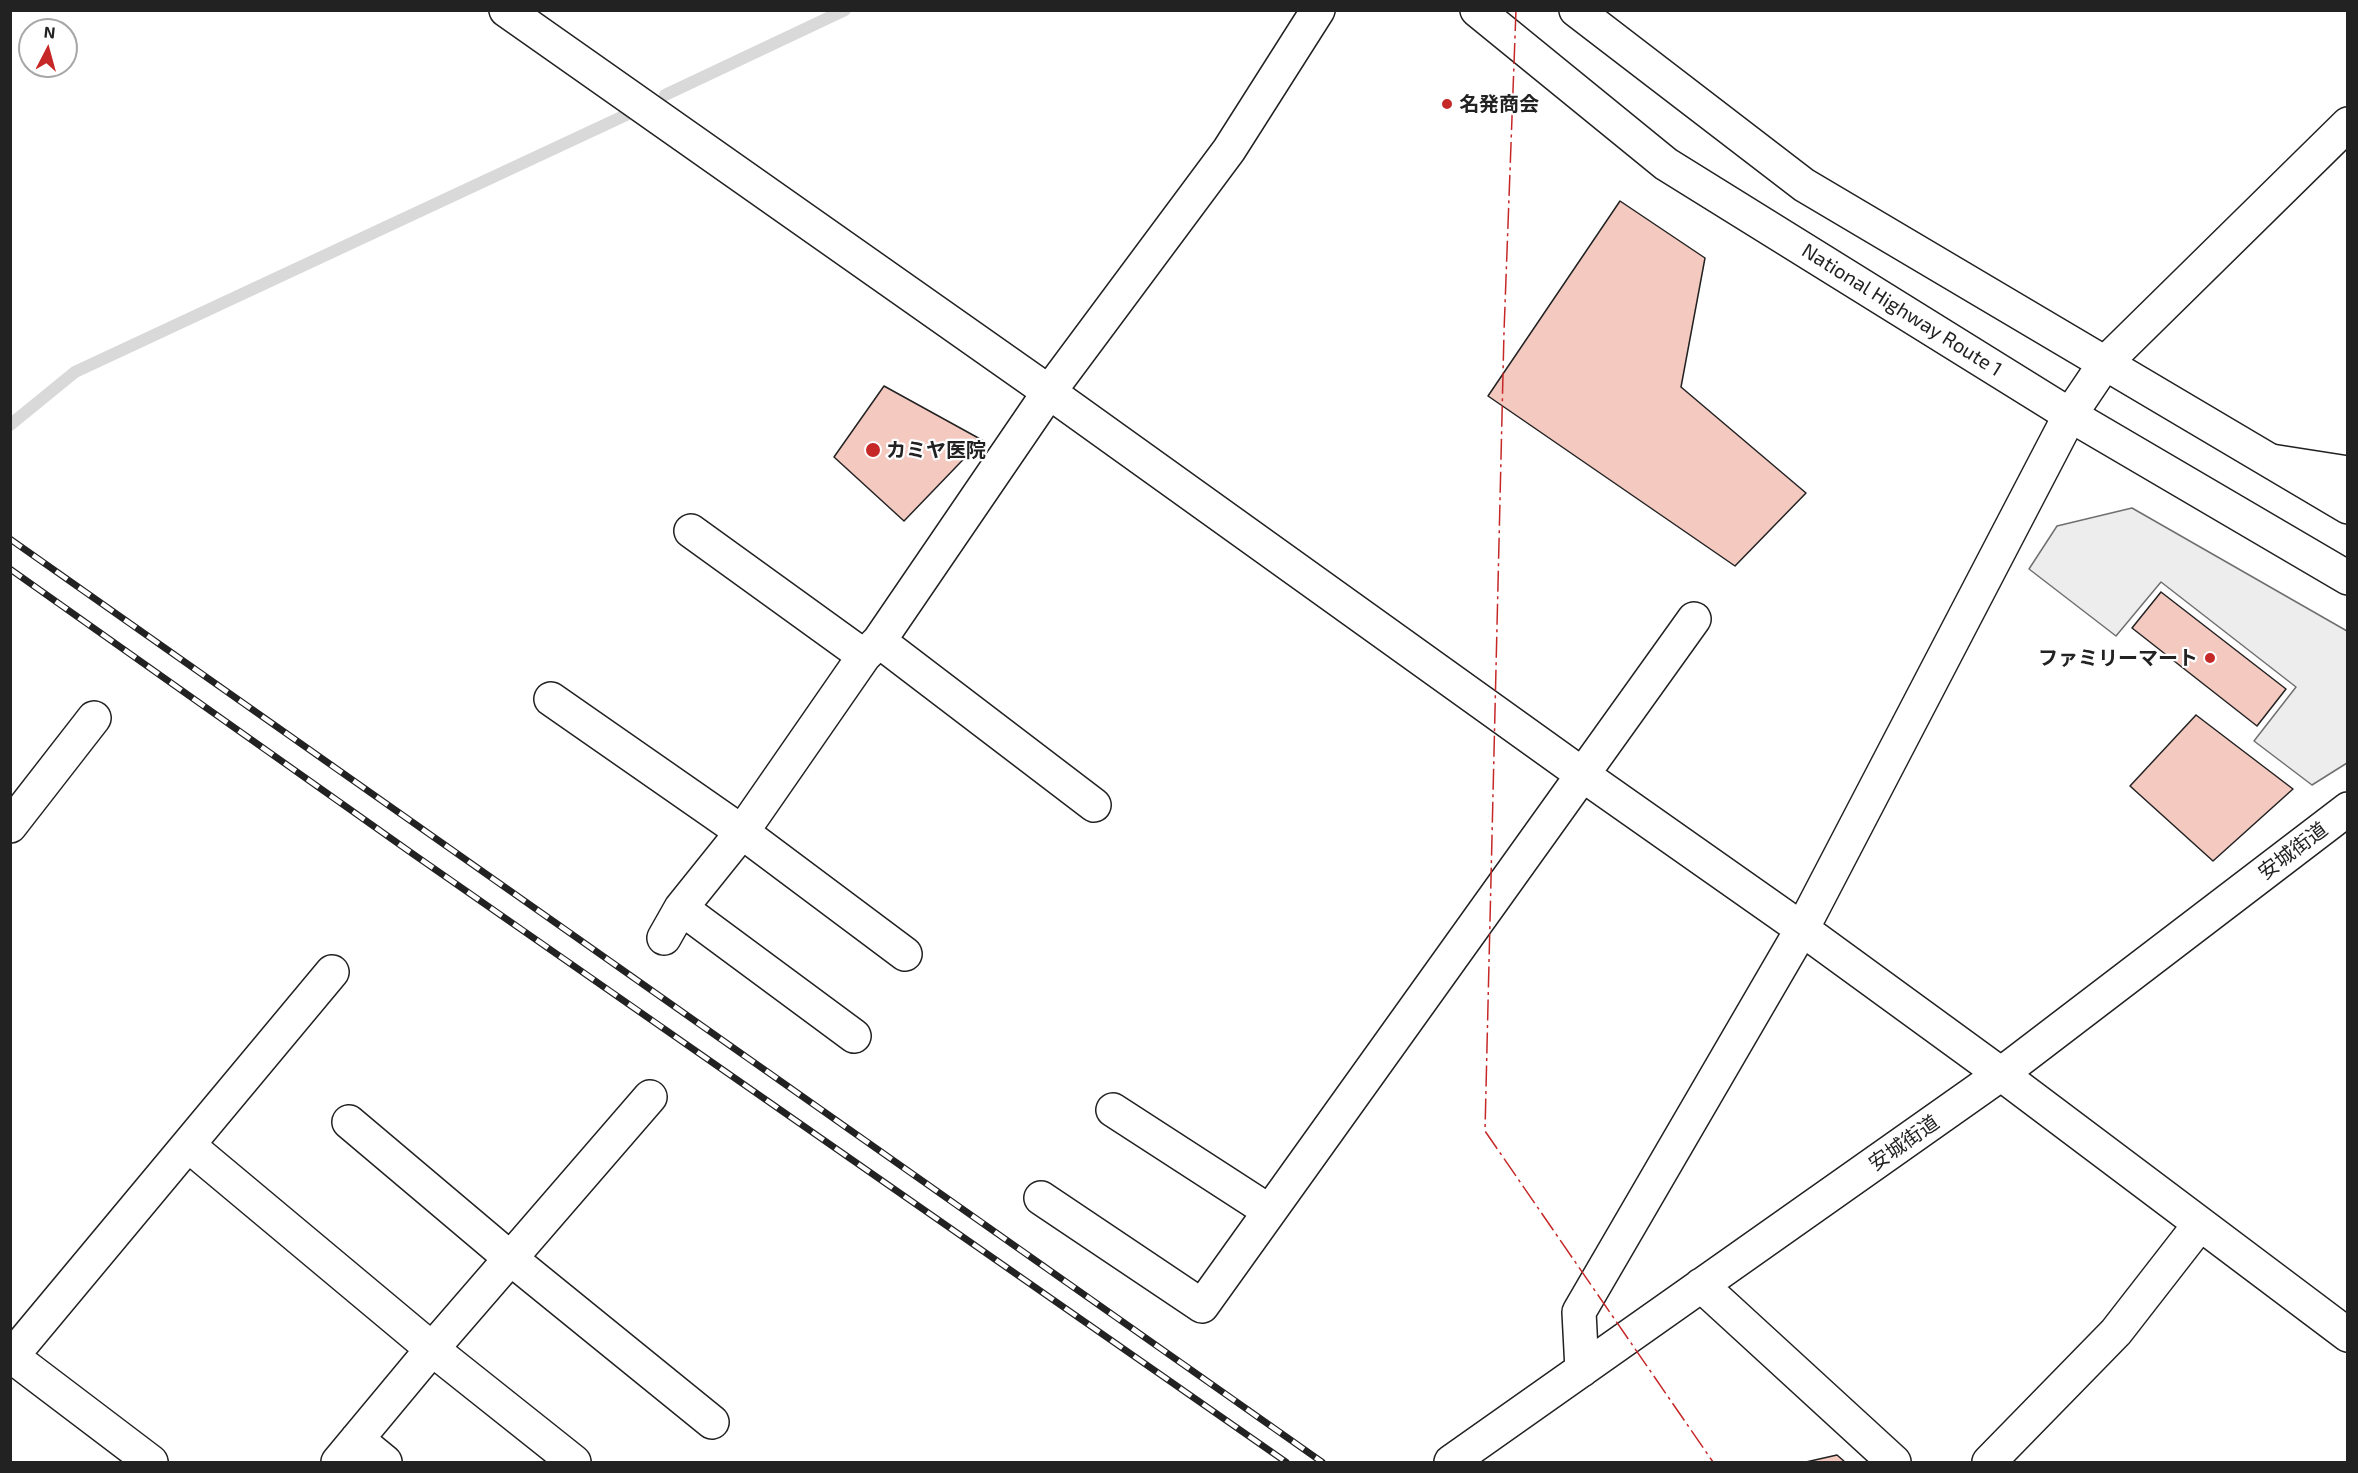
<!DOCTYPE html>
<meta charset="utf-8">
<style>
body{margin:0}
#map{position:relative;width:2358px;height:1473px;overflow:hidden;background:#fff;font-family:"Exo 2",sans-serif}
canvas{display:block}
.frame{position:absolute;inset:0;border:12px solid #222;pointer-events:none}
.north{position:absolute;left:18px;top:18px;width:60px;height:60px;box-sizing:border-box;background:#fff;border:2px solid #a7a7a7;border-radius:50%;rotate:6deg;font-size:16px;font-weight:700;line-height:24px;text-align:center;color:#222}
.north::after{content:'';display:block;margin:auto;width:21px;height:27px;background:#c62828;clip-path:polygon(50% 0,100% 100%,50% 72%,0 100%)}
</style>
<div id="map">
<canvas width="2358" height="1473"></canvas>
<div class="frame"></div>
<div class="north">N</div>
</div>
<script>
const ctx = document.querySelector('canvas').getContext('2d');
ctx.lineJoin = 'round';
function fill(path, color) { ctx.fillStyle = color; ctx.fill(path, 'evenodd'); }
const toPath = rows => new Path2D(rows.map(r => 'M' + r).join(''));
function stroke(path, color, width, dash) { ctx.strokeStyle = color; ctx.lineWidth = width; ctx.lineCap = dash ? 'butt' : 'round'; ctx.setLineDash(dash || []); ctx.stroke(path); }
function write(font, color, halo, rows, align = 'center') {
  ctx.font = font + ' "Exo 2","Noto Sans JP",sans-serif'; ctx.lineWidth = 4.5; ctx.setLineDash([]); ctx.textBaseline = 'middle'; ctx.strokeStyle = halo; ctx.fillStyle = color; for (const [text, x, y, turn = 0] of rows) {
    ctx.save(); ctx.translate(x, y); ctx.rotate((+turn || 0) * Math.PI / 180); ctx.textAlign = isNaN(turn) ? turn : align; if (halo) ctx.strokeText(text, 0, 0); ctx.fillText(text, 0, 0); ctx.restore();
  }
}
const parking = toPath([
 [2132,508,2347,631,2347,763,2312,785,2254,741,2296,687,2161,582,2116,636,2029,569,2057,526,2132,508]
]);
const stream = toPath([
 [665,95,845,10],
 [10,425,75,372,626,115]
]);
const building = toPath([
 [1620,201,1705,258,1681,387,1806,493,1735,566,1488,396,1620,201],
 [884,386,982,440,904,521,834,457,884,386],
 [2161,592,2286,689,2257,726,2132,628,2161,592],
 [2196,715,2293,789,2213,861,2130,786,2196,715],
 [1837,1455,1845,1462,1806,1462,1837,1455]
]);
const minor = toPath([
 [506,10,1049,392,1583,775,1802,929,2001,1074,2348,1335],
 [2271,461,2348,473],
 [691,531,864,656],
 [879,641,1094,805],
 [551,699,742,832,905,954],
 [10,826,94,718],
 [681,908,854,1036],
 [664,938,681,908,742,832,864,656,879,641,1049,392,1229,150,1318,10],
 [1113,1110,1269,1211],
 [349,1122,510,1258,712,1422],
 [188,1145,432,1349,574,1462],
 [1041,1198,1202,1306,1694,619],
 [1701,1285,1894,1462],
 [10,1355,151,1462],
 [12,1356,332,972],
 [1582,1370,1579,1312,1802,929,2070,415,2105,363,2348,124],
 [357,1439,385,1462],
 [338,1462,432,1349,650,1097],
 [1451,1462,2001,1074,2348,809],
 [1989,1462,2116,1332,2200,1224]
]);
const highway = toPath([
 [1477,10,1666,164,2070,415,2348,578],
 [1576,10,1804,185,2348,507]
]);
const rail = toPath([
 [10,539,1322,1462],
 [10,569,413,854,1286,1462]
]);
const power = toPath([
 [1516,10,1504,332,1485,1131,1713,1462]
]);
const markers = [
 [1447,104,6,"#c62828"],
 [873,450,8,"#c62828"],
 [2210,658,6,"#c62828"]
];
const poiNames = [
 ["名発商会",1459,104],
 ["カミヤ医院",886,450],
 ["ファミリーマート",2198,658,"right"]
];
const streetNames = [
 ["National Highway Route 1",1902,310,32],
 ["安城街道",2293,851,-37],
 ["安城街道",1904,1143,-35]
];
fill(parking, '#ededed');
stroke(parking, '#6f6f6f', 1.5);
stroke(stream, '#d9d9d9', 12);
fill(building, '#f3c9c0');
stroke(building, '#222', 1.5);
stroke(minor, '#222', 36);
stroke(highway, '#222', 36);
stroke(minor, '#fff', 33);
stroke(highway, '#fff', 33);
stroke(rail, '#222', 7);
stroke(rail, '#fff', 4.5, [14]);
stroke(power, '#c62828', 1.5, [21, 4.5, 3, 4.5]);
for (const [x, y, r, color] of markers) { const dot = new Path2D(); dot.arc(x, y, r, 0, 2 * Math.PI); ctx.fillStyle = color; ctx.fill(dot); stroke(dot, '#fff', 2); }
write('bold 20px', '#222', '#fff', poiNames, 'left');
write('20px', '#222', '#fff', streetNames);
</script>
